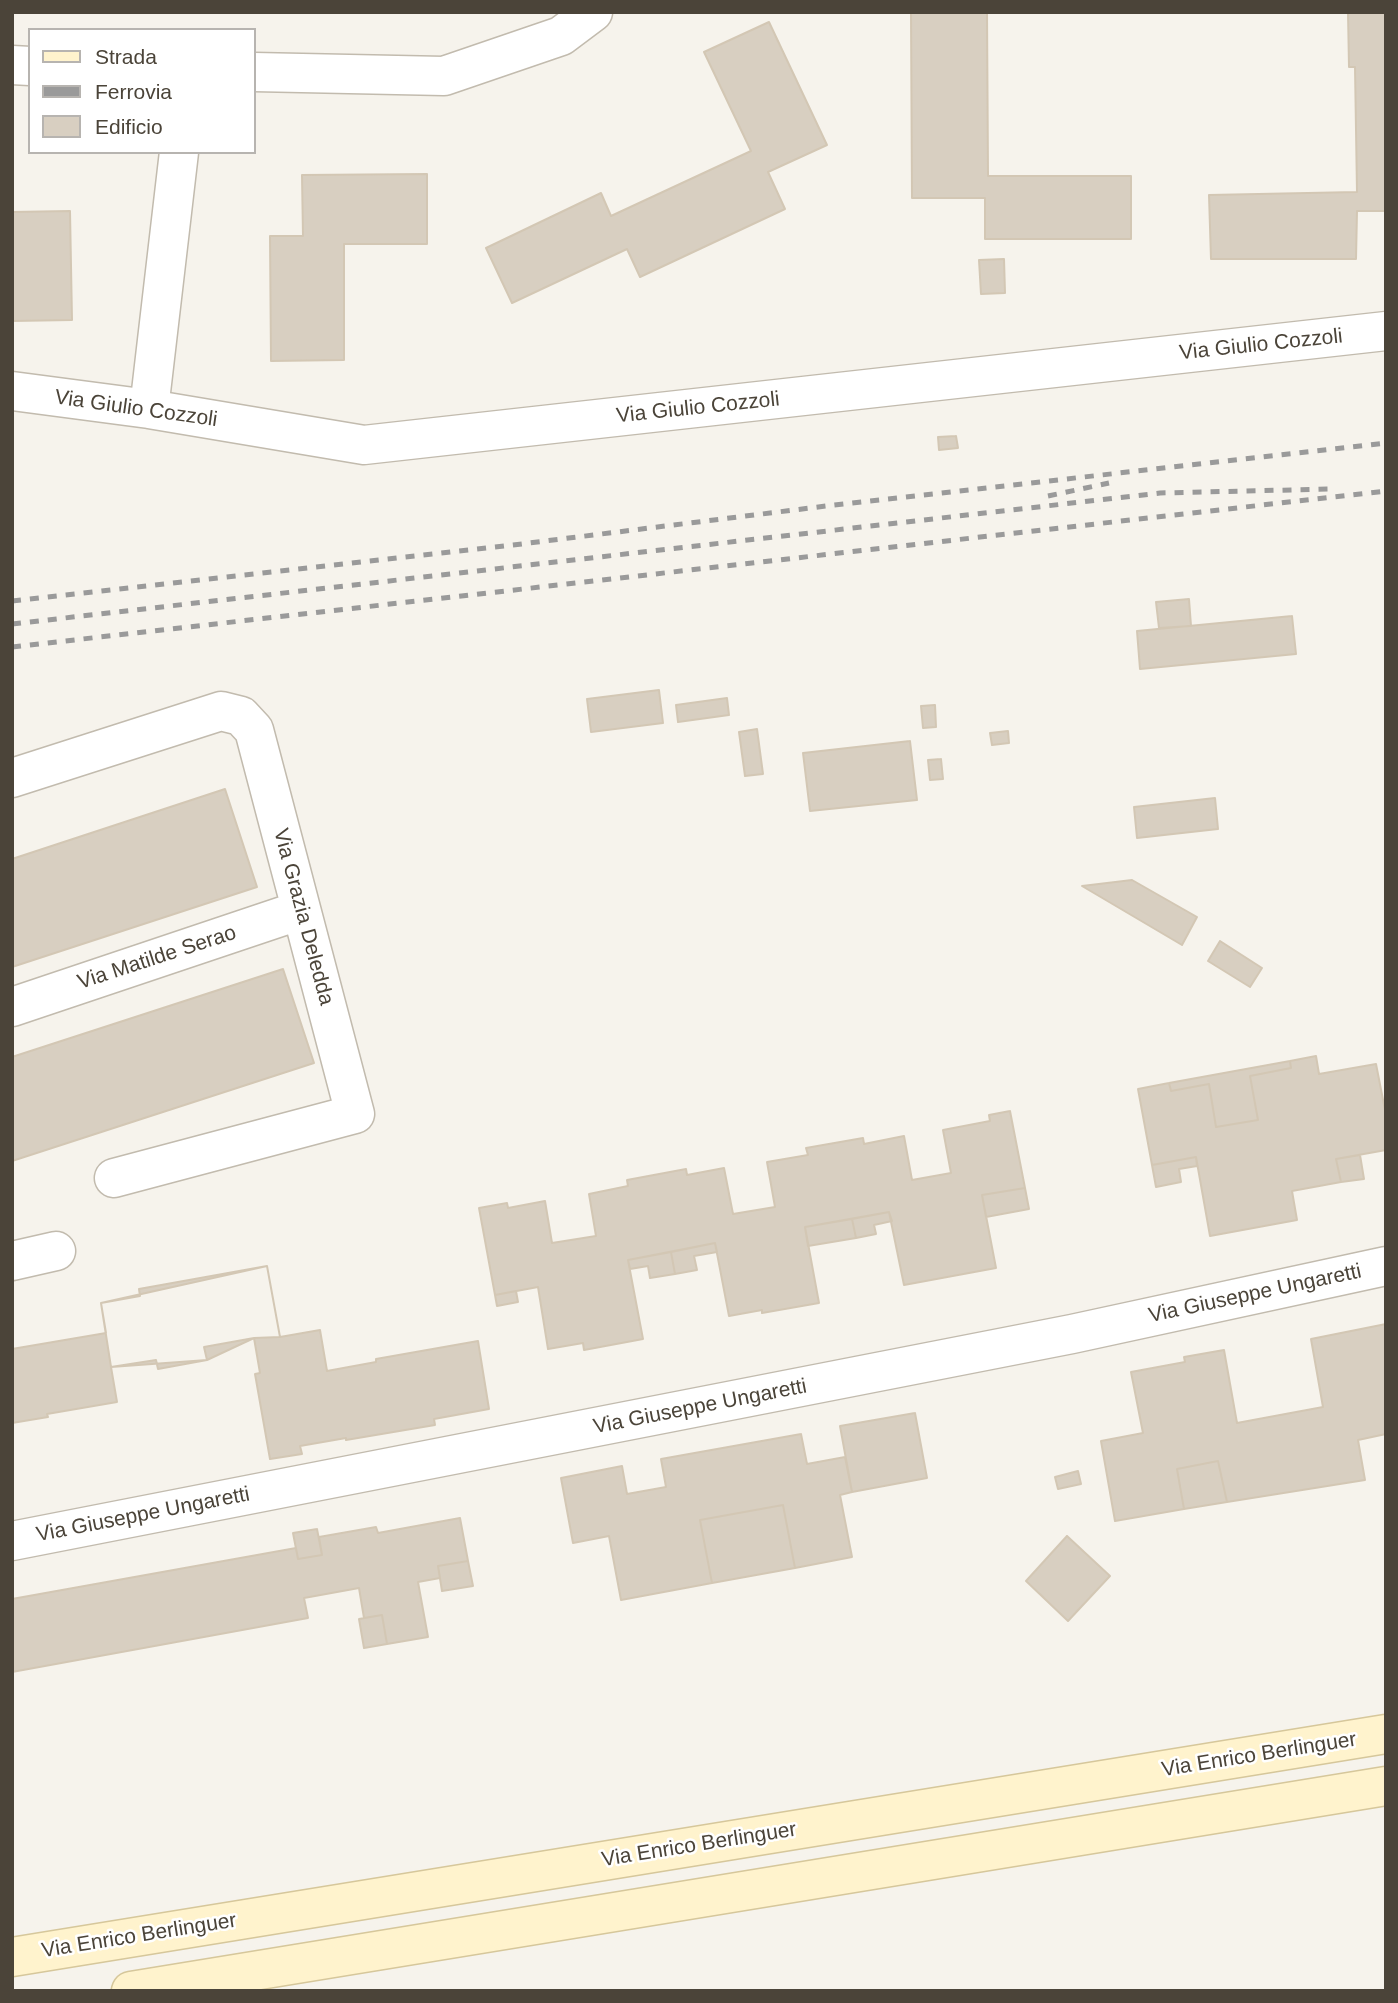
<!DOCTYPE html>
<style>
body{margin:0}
#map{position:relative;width:1398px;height:2003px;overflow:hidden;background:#f6f3ec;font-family:Arial,sans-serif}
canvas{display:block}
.frame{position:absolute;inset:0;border:14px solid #4b4439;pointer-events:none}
.legend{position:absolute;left:28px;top:28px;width:228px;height:126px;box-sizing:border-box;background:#fff;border:2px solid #b7b4b0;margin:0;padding:9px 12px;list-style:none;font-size:21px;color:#4b4439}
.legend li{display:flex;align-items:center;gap:14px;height:35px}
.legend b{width:35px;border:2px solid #b7b4b0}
</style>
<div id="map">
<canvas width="1398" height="2003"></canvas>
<div class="frame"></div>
<ul class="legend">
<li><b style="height:9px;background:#fff3cd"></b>Strada</li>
<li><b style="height:9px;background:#9a9a9a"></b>Ferrovia</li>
<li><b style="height:19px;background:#d8cfc1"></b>Edificio</li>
</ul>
</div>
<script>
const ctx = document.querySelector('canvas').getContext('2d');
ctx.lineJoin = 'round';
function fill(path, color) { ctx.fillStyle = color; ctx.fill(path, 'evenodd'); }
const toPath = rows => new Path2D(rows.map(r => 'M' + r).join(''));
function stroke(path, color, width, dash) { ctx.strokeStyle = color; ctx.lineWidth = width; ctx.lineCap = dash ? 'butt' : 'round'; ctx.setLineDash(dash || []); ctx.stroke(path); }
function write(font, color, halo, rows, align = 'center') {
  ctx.font = font + ' Arial,sans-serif'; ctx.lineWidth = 5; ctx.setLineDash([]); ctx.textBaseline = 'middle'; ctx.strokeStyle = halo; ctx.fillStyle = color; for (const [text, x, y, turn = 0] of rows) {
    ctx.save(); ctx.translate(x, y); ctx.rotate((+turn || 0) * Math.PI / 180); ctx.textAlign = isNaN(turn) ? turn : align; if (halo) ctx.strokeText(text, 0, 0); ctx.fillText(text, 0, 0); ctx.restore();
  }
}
const building = toPath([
 [911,12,987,12,988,176,1131,176,1131,239,985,239,985,198,912,198,911,12],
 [1348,12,1386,12,1386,211,1357,211,1356,259,1211,259,1209,195,1357,192,1355,67,1349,67,1348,12],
 [769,22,827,145,768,172,785,209,640,277,627,249,512,303,486,248,601,193,611,216,751,151,704,52,769,22],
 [427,174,427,244,344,244,344,360,271,361,270,236,303,236,302,175,427,174],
 [70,211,72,320,12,321,12,212,70,211],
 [1004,259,1005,293,981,294,979,260,1004,259],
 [956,436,958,448,939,450,938,437,956,436],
 [1189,599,1191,626,1159,628,1156,602,1189,599],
 [1292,616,1296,654,1140,669,1137,631,1292,616],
 [659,690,663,723,591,732,587,699,659,690],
 [727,698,729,715,678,722,676,705,727,698],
 [935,705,936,727,923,728,921,706,935,705],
 [757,729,763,774,745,776,739,732,757,729],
 [1008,731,1009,743,992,745,990,733,1008,731],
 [910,741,917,800,810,811,803,753,910,741],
 [941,759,943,779,930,780,928,760,941,759],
 [225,789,257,887,12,967,12,859,225,789],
 [1215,798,1218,829,1137,838,1134,807,1215,798],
 [1132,880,1197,917,1182,945,1082,886,1132,880],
 [1220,941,1262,968,1250,987,1208,961,1220,941],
 [283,969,314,1063,12,1161,12,1057,283,969],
 [1316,1056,1319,1074,1376,1064,1386,1115,1386,1150,1336,1159,1341,1182,1292,1191,1297,1220,1210,1236,1196,1157,1152,1165,1138,1089,1169,1083,1171,1091,1209,1084,1216,1127,1258,1120,1250,1076,1291,1068,1290,1061,1316,1056],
 [1290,1061,1291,1068,1250,1076,1258,1120,1216,1127,1209,1084,1171,1091,1169,1083,1290,1061],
 [1010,1111,1025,1188,982,1195,996,1268,904,1285,889,1212,805,1227,819,1303,762,1313,762,1310,729,1316,715,1243,628,1260,643,1339,584,1350,583,1343,548,1349,538,1287,495,1295,479,1208,507,1203,508,1208,545,1201,552,1243,596,1236,589,1194,628,1186,627,1180,686,1169,687,1175,724,1168,733,1214,775,1207,767,1162,808,1155,806,1148,863,1138,864,1144,904,1136,912,1180,951,1173,943,1130,990,1121,989,1115,1010,1111],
 [1360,1155,1364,1179,1341,1182,1336,1159,1360,1155],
 [1196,1157,1197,1166,1179,1169,1181,1182,1156,1187,1152,1165,1196,1157],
 [1025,1188,1029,1209,986,1217,982,1195,1025,1188],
 [889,1212,892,1221,874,1225,876,1234,856,1238,852,1219,889,1212],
 [852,1219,856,1238,808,1246,805,1227,852,1219],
 [715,1243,717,1252,694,1256,697,1270,675,1274,671,1252,715,1243],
 [671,1252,675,1274,650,1278,648,1266,630,1269,628,1260,671,1252],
 [267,1266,280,1337,320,1330,327,1371,376,1362,376,1359,478,1341,489,1409,434,1419,435,1425,346,1440,346,1438,300,1446,302,1454,270,1459,255,1374,260,1373,254,1338,204,1347,207,1360,158,1369,156,1360,111,1367,117,1402,47,1414,48,1417,12,1423,12,1349,106,1333,101,1303,140,1296,139,1289,267,1266],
 [267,1266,280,1337,254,1338,207,1360,111,1367,101,1303,267,1266],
 [516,1291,518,1302,497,1306,495,1295,516,1291],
 [1386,1324,1386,1434,1358,1440,1365,1480,1227,1502,1218,1461,1177,1469,1184,1509,1115,1521,1101,1441,1143,1433,1131,1372,1185,1362,1184,1357,1224,1350,1237,1423,1323,1407,1311,1339,1386,1324],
 [915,1413,927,1478,852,1492,840,1426,915,1413],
 [801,1434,807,1464,845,1457,852,1492,840,1495,852,1557,795,1568,783,1505,700,1520,712,1583,621,1600,609,1536,573,1543,561,1478,622,1466,627,1494,666,1487,661,1459,801,1434],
 [1218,1461,1227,1502,1184,1509,1177,1469,1218,1461],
 [1078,1471,1081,1484,1058,1489,1055,1477,1078,1471],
 [783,1505,795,1568,712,1583,700,1520,783,1505],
 [460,1518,468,1561,438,1566,440,1578,418,1582,428,1637,387,1644,382,1615,364,1618,359,1588,304,1598,308,1618,12,1672,12,1599,296,1548,298,1559,322,1555,319,1537,376,1527,378,1533,460,1518],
 [317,1529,322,1555,298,1559,293,1533,317,1529],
 [1067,1536,1110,1576,1068,1621,1026,1581,1067,1536],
 [468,1561,473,1586,442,1591,438,1566,468,1561],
 [382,1615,387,1644,364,1648,359,1619,382,1615]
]);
const minor = toPath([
 [12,65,30,66],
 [254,72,444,76,561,36,593,12],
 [12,391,149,409,364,445,1386,331],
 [149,409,179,152],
 [12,778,221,711,241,716,254,730,355,1114,114,1178],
 [12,1007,301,910],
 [12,1261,56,1251],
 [12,1541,1072,1334,1386,1266]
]);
const secondary = toPath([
 [12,1957,1386,1734],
 [131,1991,1386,1786]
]);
const rail = toPath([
 [1048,496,1109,483],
 [12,601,513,545,826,506,1386,443],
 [12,624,1160,493,1331,489],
 [12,647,1386,491]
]);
const streetNames = [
 ["Via Giulio Cozzoli",1261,345,-6],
 ["Via Giulio Cozzoli",698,408,-6],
 ["Via Giulio Cozzoli",136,409,8],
 ["Via Grazia Deledda",303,917,75],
 ["Via Matilde Serao",157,958,-18],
 ["Via Giuseppe Ungaretti",1255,1294,-12],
 ["Via Giuseppe Ungaretti",700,1407,-11],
 ["Via Giuseppe Ungaretti",143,1515,-11],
 ["Via Enrico Berlinguer",1259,1755,-9],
 ["Via Enrico Berlinguer",699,1845,-9],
 ["Via Enrico Berlinguer",139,1936,-9]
];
fill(building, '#d8cfc1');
stroke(building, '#d3c7b4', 2);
stroke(minor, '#c2bbae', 41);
stroke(secondary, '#d6c79b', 41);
stroke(minor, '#fff', 38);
stroke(secondary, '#fff3cd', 38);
stroke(rail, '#9a9a9a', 5, [9, 9]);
write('21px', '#4b4439', '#fff', streetNames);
</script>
